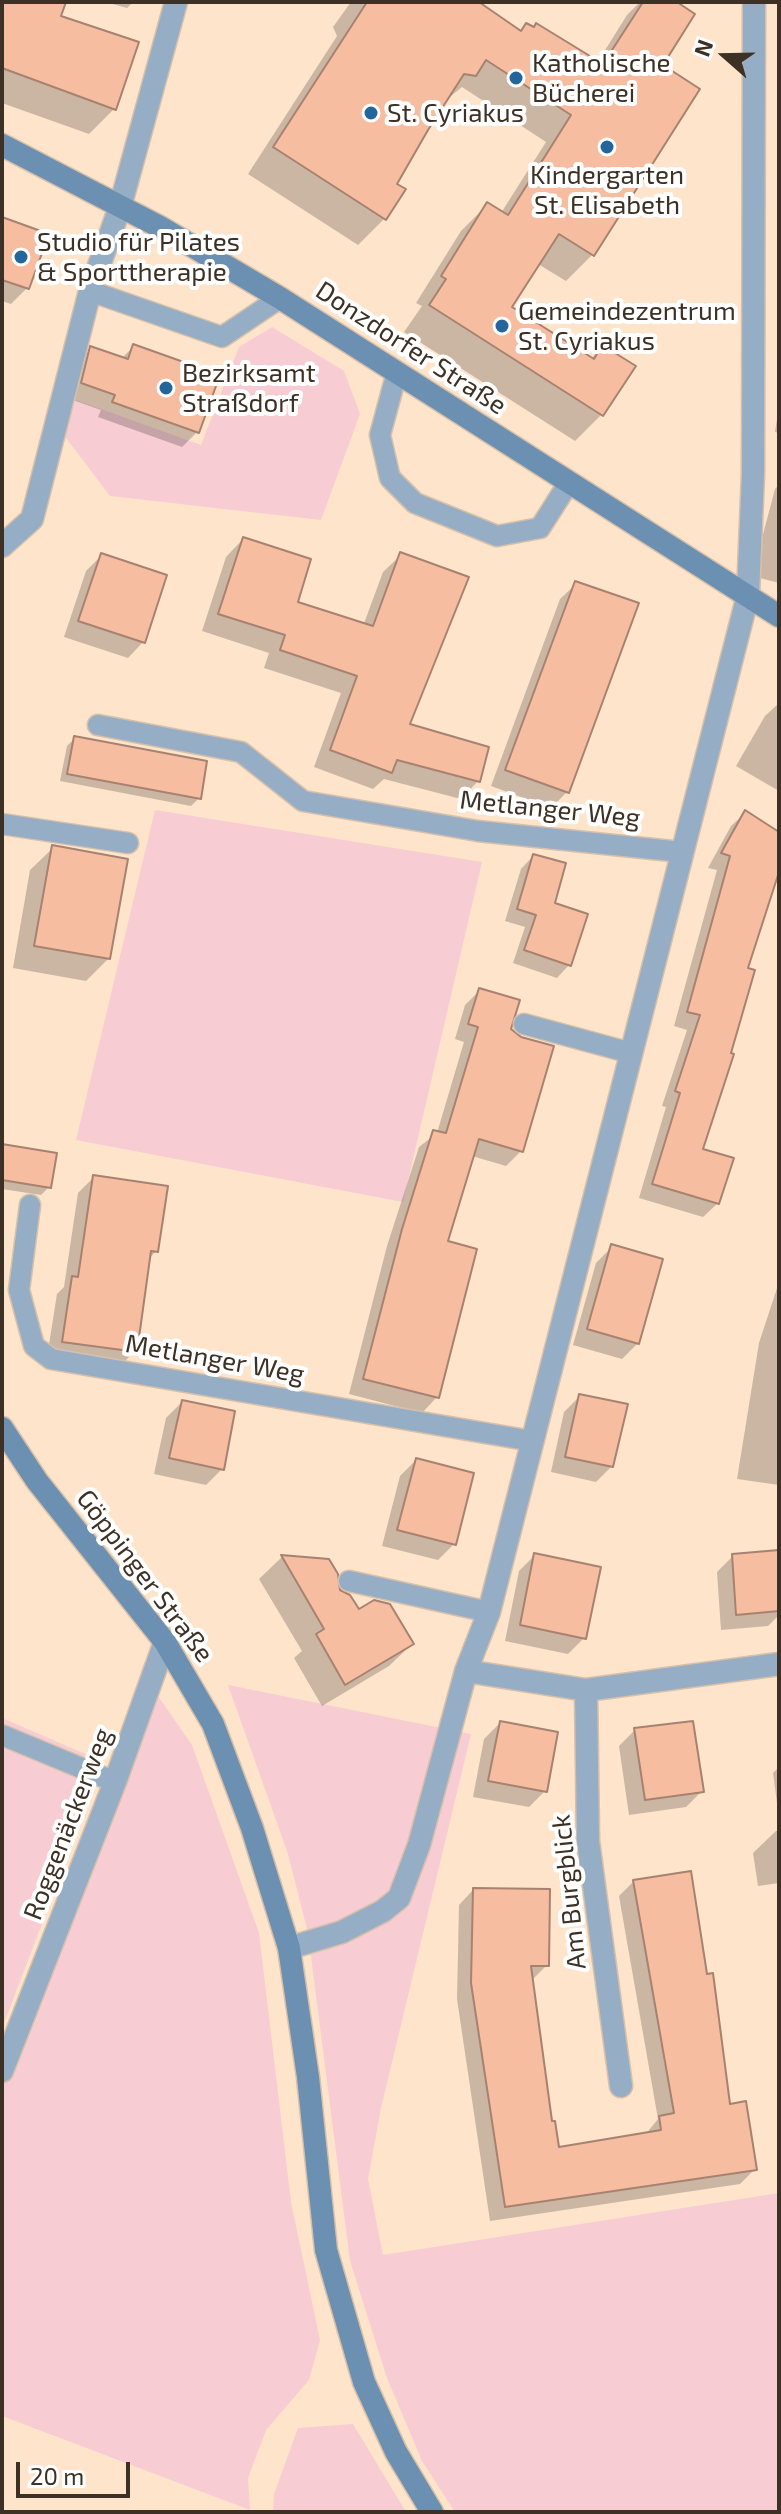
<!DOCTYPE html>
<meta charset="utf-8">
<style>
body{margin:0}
#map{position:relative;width:781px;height:2514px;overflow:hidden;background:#fde4cb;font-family:"Exo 2",sans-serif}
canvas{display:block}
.frame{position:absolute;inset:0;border:4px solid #3d3125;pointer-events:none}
.north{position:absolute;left:685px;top:16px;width:80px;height:80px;-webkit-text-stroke:6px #fff;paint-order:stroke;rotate:290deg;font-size:22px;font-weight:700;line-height:32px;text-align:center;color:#3d3125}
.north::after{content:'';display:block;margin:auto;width:28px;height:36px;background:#3d3125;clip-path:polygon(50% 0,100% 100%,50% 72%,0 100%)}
.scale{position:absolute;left:16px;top:2462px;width:114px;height:36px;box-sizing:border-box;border:4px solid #3d3125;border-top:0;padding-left:10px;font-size:24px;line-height:28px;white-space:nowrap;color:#3d3125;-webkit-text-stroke:6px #fff;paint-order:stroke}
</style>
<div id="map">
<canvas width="781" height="2514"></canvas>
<div class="frame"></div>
<div class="north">N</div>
<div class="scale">20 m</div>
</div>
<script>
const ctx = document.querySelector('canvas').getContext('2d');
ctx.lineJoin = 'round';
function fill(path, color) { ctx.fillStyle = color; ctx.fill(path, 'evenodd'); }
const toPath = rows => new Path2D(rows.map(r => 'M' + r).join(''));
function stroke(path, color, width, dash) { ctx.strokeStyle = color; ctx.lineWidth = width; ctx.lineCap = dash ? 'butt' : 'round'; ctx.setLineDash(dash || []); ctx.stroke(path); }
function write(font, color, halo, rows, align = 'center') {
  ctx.font = font + ' "Exo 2",sans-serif'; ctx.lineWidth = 8; ctx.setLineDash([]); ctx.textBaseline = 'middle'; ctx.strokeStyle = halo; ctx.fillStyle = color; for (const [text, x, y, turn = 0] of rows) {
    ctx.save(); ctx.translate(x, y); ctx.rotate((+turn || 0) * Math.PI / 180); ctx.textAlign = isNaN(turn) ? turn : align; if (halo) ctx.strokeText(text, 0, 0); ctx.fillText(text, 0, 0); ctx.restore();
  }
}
const green = toPath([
 [272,327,344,371,360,414,321,520,110,496,63,434,76,400,201,445,239,347],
 [155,810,482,862,403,1202,76,1140],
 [228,1685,471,1734,381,2108,368,2179,383,2255,779,2193,779,2512,455,2512,422,2461,387,2378,350,2261,308,1933,288,1854],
 [158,1696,192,1745,259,1933,291,2202,320,2340,309,2380,266,2430,248,2478,250,2510,2,2416,2,2077,138,1724],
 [2,1718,104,1762,2,2028],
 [353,2424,406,2512,273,2512,274,2494,298,2428]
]);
const shadow = toPath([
 [2,2,64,2,59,17,114,109,89,134,2,103],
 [105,2,133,2,127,8],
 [351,2,470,2,520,32,527,25,597,63,627,15,640,2,673,2,660,66,697,89,592,255,566,281,538,264,510,308,591,359,602,347,633,366,601,415,575,441,404,332,422,306,416,303,461,231,488,204,501,213,546,142,462,87,445,101,394,185,384,219,358,245,248,174,337,36,333,27],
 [2,219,27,288,11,304,2,301],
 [134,346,197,432,182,447,98,417,101,410,67,398,76,363,91,348,121,359],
 [779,406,779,433,775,432],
 [779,485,779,583,752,576,775,489],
 [243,539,295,603,363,626,383,572,401,555,407,726,478,781,461,799,384,779,373,789,314,767,341,693,264,668,269,653,202,631,226,557],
 [102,555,143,642,128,658,64,637,86,571],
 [576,584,567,792,551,808,491,786,560,599],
 [779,703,779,791,736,766,765,716],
 [75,738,199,798,191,806,60,781,67,746],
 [746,812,779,834,779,877,773,883,745,969,701,1150,718,1203,703,1217,639,1198,666,1107,662,1106,687,1030,674,1026,717,870,708,868,731,826],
 [53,848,109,958,86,981,13,968,30,870],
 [533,856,552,904,569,965,557,978,513,963,525,927,505,921,521,869],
 [480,990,509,1029,521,1151,506,1166,472,1156,446,1243,437,1397,422,1413,349,1394,387,1246,419,1147,437,1133,464,1042,455,1039,465,1005],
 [2,1146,49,1187,41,1195,2,1189],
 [94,1177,156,1251,148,1260,135,1351,119,1367,47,1357,57,1294,64,1287,78,1193],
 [612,1247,638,1343,622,1359,573,1345,596,1263],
 [779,1282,779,1485,737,1479,759,1343],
 [580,1396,612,1466,596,1482,551,1472,564,1412],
 [182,1402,222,1469,206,1485,154,1474,166,1418],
 [416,1460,454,1544,438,1560,382,1546,400,1476],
 [779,1552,779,1615,768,1626,721,1630,717,1572,733,1556],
 [535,1555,584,1638,568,1654,505,1641,519,1571],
 [282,1557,328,1561,335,1587,358,1612,412,1644,389,1666,322,1706,294,1658,302,1651,259,1579],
 [500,1723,545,1791,529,1807,473,1797,484,1739],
 [635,1730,702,1791,686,1807,629,1815,619,1746],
 [779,1767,779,1818,773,1773],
 [776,1831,779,1831,779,1883,758,1886,753,1853],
 [634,1881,755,2169,740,2184,490,2221,457,1999,459,1905,473,1890,547,1965,531,1981,551,2124,557,2149,645,2135,658,2119,619,1896]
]);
const building = toPath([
 [2,2,66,2,61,16,139,42,116,110,2,68,2,2],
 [367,2,479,2,521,31,526,23,534,27,536,23,603,64,643,2,677,2,695,14,663,65,700,89,594,256,559,234,512,307,594,359,602,345,636,366,603,416,429,305,446,279,441,276,487,202,508,215,571,115,486,60,476,76,464,74,428,130,397,184,406,189,386,220,273,147,367,2],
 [2,217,49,234,29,289,2,280,2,217],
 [133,344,220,375,199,433,112,402,115,395,81,383,90,346,128,359,133,344],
 [243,537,311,559,298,602,373,626,400,552,469,577,410,724,489,747,480,782,397,760,392,773,330,750,357,676,280,650,285,635,218,614,243,537],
 [101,553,167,575,145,643,78,621,101,553],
 [575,581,639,603,569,793,505,770,575,581],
 [74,736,207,761,201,799,67,774,74,736],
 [745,810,779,832,779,872,748,968,755,970,731,1053,734,1054,703,1149,734,1158,719,1204,652,1184,680,1093,675,1091,700,1015,687,1012,730,856,721,853,745,810],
 [52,845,128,859,110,959,34,946,52,845],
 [533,854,566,863,555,903,588,914,571,966,524,950,536,915,517,909,533,854],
 [479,988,520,1000,511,1029,521,1037,554,1046,523,1152,479,1139,448,1241,477,1249,439,1398,363,1379,402,1229,433,1130,446,1133,478,1027,468,1024,479,988],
 [2,1144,57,1153,51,1188,2,1180,2,1144],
 [93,1175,168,1186,158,1252,151,1251,137,1352,62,1342,72,1276,78,1277,93,1175],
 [611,1244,663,1259,639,1344,587,1329,611,1244],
 [579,1394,628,1404,613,1467,565,1457,579,1394],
 [182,1400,235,1411,224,1470,169,1458,182,1400],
 [416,1458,474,1473,456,1545,397,1530,416,1458],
 [779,1550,779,1611,736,1615,732,1554,779,1550],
 [534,1553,601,1567,586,1639,520,1625,534,1553],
 [281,1555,329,1559,338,1574,340,1590,350,1595,359,1609,374,1600,390,1604,414,1644,345,1685,316,1634,324,1629,281,1555],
 [500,1721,558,1732,547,1792,488,1781,500,1721],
 [693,1721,704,1792,645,1800,634,1728,693,1721],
 [691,1871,707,1974,713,1973,730,2104,746,2101,757,2170,505,2207,471,1983,473,1888,550,1889,549,1966,531,1966,552,2121,555,2121,559,2147,661,2130,659,2116,674,2113,633,1880,691,1871]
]);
const service = toPath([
 [90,291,222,337,280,298],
 [397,372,380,435,390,478,415,503,497,536,540,528,568,484],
 [98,725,241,752,303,801,478,831,682,852],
 [2,824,128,843],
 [524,1024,631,1053],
 [30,1205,19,1290,34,1346,51,1359,532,1441],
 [349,1581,489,1612],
 [2,1735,115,1782]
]);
const minor = toPath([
 [2,546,32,519,90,291,120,207,176,2],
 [466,1671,586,1690,779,1664],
 [586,1690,588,1841,621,2086],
 [289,1948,342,1932,383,1911,399,1898,419,1845,466,1671,489,1612,748,595,753,474,754,2],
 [2,2071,115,1782,165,1642]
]);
const secondary = toPath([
 [2,145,160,227,280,298,779,616],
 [2,1428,37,1481,165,1642,213,1724,252,1828,289,1948,308,2077,326,2250,364,2382,396,2452,432,2512]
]);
const markers = [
 [516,78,8,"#24669c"],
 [371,113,8,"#24669c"],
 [607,147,8,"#24669c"],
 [21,257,8,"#24669c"],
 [502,326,8,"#24669c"],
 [166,388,8,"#24669c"]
];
const poiNames = [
 ["Katholische",532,63],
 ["Bücherei",532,93],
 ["St. Cyriakus",387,113],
 ["Kindergarten",607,175,"center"],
 ["St. Elisabeth",607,205,"center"],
 ["Studio für Pilates",37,242],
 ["& Sporttherapie",37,272],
 ["Gemeindezentrum",518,311],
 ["St. Cyriakus",518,341],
 ["Bezirksamt",182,373],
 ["Straßdorf",182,403]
];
const streetNames = [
 ["Donzdorfer Straße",411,348,33],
 ["Metlanger Weg",550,809,6],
 ["Metlanger Weg",215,1359,10],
 ["Göppinger Straße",145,1576,53],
 ["Roggenäckerweg",68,1824,-69],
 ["Am Burgblick",569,1892,-96]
];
fill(green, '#f8ccd3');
fill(shadow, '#0003');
fill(building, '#f6bda1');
stroke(building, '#a78270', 2);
stroke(service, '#d7c0aa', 23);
stroke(minor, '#d7c0aa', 25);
stroke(secondary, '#d7c0aa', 25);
stroke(service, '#95aec5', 20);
stroke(minor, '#95aec5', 22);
stroke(secondary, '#6c90b2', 22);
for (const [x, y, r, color] of markers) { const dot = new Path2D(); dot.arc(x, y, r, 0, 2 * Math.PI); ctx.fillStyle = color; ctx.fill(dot); stroke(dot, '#fff', 3); }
write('26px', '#3d3125', '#fff', poiNames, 'left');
write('26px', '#3d3125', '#fff', streetNames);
</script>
